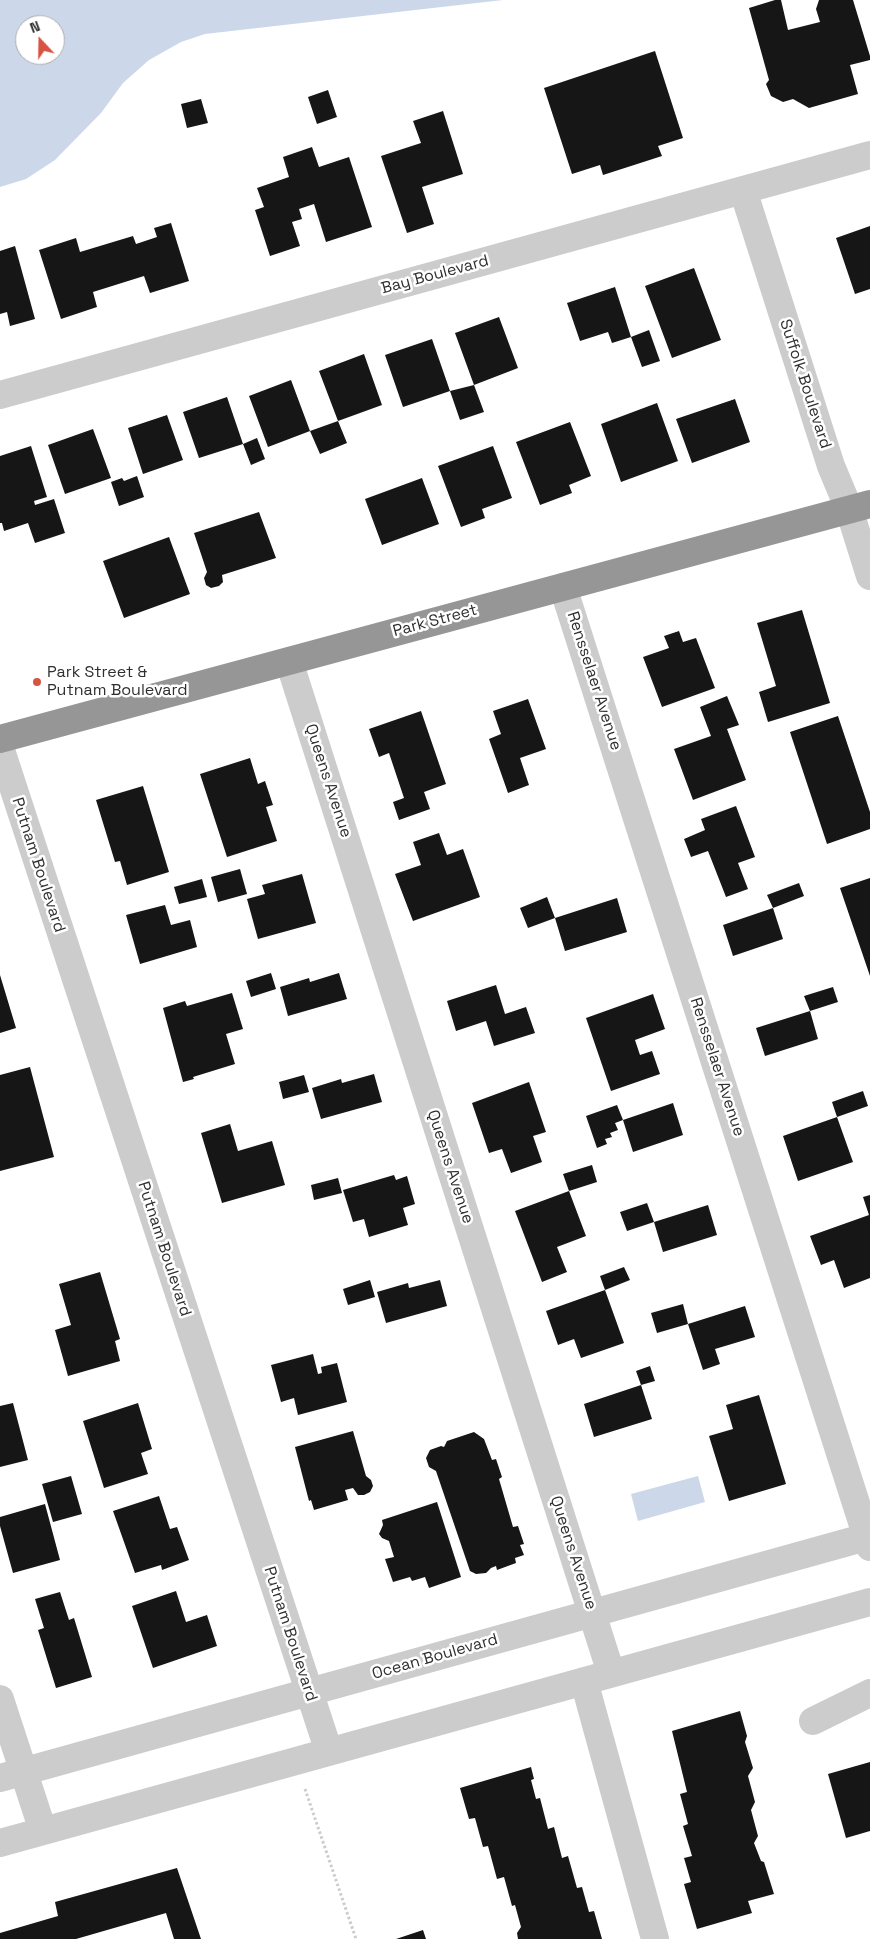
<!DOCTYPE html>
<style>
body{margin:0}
#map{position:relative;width:870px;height:1939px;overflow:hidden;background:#fff;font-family:"Space Grotesk",sans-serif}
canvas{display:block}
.north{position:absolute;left:15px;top:15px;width:50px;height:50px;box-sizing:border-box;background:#fff;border:1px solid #acacac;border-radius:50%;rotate:339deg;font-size:14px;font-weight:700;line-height:20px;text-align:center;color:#2f2f2f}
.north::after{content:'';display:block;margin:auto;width:18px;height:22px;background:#d65441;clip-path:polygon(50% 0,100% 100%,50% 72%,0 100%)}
</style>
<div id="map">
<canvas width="870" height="1939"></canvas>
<div class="north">N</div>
</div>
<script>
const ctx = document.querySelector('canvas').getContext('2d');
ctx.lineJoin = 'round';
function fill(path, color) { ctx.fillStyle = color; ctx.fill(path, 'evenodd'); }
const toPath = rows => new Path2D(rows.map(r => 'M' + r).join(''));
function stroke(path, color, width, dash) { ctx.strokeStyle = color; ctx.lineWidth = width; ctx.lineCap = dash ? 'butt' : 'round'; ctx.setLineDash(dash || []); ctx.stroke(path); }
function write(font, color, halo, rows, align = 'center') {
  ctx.font = font + ' "Space Grotesk",sans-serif'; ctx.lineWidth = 5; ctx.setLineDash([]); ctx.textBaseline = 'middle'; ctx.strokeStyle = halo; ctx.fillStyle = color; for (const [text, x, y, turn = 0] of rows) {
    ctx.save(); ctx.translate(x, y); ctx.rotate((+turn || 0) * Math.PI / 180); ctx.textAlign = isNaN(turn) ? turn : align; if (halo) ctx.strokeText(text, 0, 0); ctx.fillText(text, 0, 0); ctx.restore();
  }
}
const water = toPath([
 [0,0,503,0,205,34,181,42,149,60,123,83,101,113,55,160,26,179,0,187],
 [25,25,55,25,55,55,25,55],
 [698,1476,705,1502,638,1521,631,1494]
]);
const building = toPath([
 [775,0,781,0,788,30,820,22,816,9,819,0,853,0,870,56,870,60,850,65,858,94,809,108,793,99,783,102,771,96,766,84,769,80,749,8],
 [655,51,683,138,658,146,662,156,603,175,600,165,572,174,544,88],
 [328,90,337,117,317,124,308,97],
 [201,99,208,123,187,128,181,104],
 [443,111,463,174,422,187,434,224,407,233,381,156,421,143,413,121],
 [312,147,319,167,349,157,372,227,326,242,314,204,299,209,302,219,292,222,300,246,270,256,255,210,264,207,257,188,289,177,283,157],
 [171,223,189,281,150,293,144,276,93,292,97,307,61,319,39,250,76,238,80,252,133,236,136,244,157,237,154,228],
 [870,226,870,289,855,294,836,238],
 [15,246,35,319,10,326,7,312,0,314,0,251],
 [694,268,721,340,672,358,645,286],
 [615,287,631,337,612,343,608,332,580,341,567,303],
 [499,317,518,368,474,385,455,333],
 [649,330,660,361,642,367,631,337],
 [432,339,450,391,403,407,385,355],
 [364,354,382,405,338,421,347,443,320,454,310,431,268,447,249,396,291,380,310,431,338,421,319,371],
 [474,385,484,412,460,420,450,391],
 [227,397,243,444,199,458,183,412],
 [735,399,750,442,692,463,676,419],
 [657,403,678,461,621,482,601,424],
 [167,415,183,460,143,474,128,428],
 [570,422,591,476,569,485,572,493,540,505,516,442],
 [93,429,111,478,65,494,48,445],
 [257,438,265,459,251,465,243,444],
 [31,446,47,497,34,501,35,505,54,499,65,533,35,543,28,523,4,531,2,523,0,523,0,456],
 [493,446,512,498,482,509,485,518,461,527,438,466],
 [137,476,144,497,119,506,111,482,122,478,124,481],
 [422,478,439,524,382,545,365,499],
 [259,512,276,558,222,575,223,582,219,586,211,588,206,585,204,578,207,572,194,533],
 [169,537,190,594,124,618,103,561],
 [802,610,830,703,768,722,759,692,776,686,757,623],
 [679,631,683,642,696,638,715,688,662,707,643,657,669,648,664,636],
 [727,696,739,725,727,729,746,780,693,800,674,749,711,736,700,707],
 [528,699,546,749,520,758,529,785,508,793,489,739,501,734,493,711],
 [421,711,446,784,424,792,430,809,399,820,393,802,404,798,389,753,379,757,369,729],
 [838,716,870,812,870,829,827,844,790,732],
 [250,758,258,784,265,781,273,805,266,807,277,841,227,857,200,774],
 [143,786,169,872,127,885,120,861,115,862,96,800],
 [736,806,755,857,738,863,748,889,726,897,708,851,691,857,684,839,705,830,701,819],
 [439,833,447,855,463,849,480,897,413,921,395,874,421,865,413,842],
 [240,869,247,894,218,902,211,877],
 [302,874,316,923,258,939,247,899,265,894,262,885],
 [870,878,870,976,840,888],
 [202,879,207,897,179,904,174,887],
 [799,883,804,896,773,908,767,895],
 [547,897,555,918,617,898,627,932,565,951,555,918,528,928,520,908],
 [165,905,171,925,190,920,197,947,140,964,126,915],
 [773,908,783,939,733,956,723,925],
 [271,973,276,989,251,997,246,981],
 [339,973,347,999,288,1016,280,987,309,978,310,982],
 [0,975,16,1028,0,1033],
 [496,985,505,1014,526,1007,535,1033,494,1046,486,1021,456,1031,447,1001],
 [833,987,838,1002,810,1011,818,1039,765,1056,756,1028,810,1011,804,996],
 [232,993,243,1029,226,1034,235,1064,193,1077,194,1079,183,1082,163,1008,185,1001,187,1006],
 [653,994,665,1029,635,1040,640,1055,652,1051,660,1074,611,1091,586,1018],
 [30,1067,54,1157,0,1171,0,1075],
 [374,1074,382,1102,321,1119,312,1088,341,1079,342,1083],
 [304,1075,309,1092,283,1099,279,1082],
 [529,1082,546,1132,533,1136,542,1162,511,1173,502,1149,489,1153,472,1103],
 [863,1091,868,1106,837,1117,853,1162,798,1181,783,1136,837,1117,832,1102],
 [673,1103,683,1135,633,1152,623,1120],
 [617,1105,623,1120,615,1123,618,1130,610,1133,612,1137,605,1139,607,1144,597,1148,586,1116],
 [230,1124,238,1151,272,1141,285,1185,222,1203,201,1133],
 [592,1165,597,1182,569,1191,563,1174],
 [394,1175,396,1180,407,1176,415,1204,403,1208,408,1225,369,1237,364,1219,353,1222,343,1190],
 [338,1178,342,1193,314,1200,311,1185],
 [569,1191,586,1236,557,1247,567,1272,542,1282,515,1211],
 [870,1195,870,1278,844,1288,834,1260,821,1265,810,1236,869,1215,863,1197],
 [647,1203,654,1222,627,1231,620,1212],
 [708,1205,717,1235,663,1252,654,1222],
 [624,1267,630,1280,605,1290,600,1276],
 [100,1272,120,1339,115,1341,120,1361,68,1376,55,1330,71,1325,59,1284],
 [370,1280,375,1297,348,1305,343,1289],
 [440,1280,447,1306,386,1323,377,1292,408,1283,409,1288],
 [605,1290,624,1343,581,1358,574,1339,558,1345,546,1311],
 [683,1304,688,1324,657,1333,651,1313],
 [745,1306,755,1337,715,1349,720,1364,703,1370,688,1324],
 [313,1354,318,1374,322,1373,321,1367,337,1363,347,1402,298,1415,294,1398,281,1402,271,1365],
 [650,1366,655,1381,641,1385,652,1419,594,1437,584,1404,641,1385,636,1371],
 [759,1395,786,1484,729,1501,709,1436,733,1429,726,1405],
 [13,1403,28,1460,0,1467,0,1406],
 [138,1403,152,1449,141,1453,148,1474,104,1488,83,1421],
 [353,1431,366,1476,371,1480,373,1486,370,1492,364,1495,358,1495,353,1488,345,1490,348,1500,314,1510,311,1500,309,1501,295,1447],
 [474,1432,484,1439,492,1460,496,1459,502,1477,499,1479,513,1527,518,1526,524,1544,520,1545,524,1555,515,1558,516,1563,497,1570,496,1566,491,1568,486,1573,476,1574,470,1571,436,1471,429,1467,426,1458,430,1450,441,1446,444,1447,447,1441],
 [71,1476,82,1514,53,1522,42,1484],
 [159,1496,170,1529,177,1527,189,1560,162,1570,161,1565,135,1573,113,1511],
 [437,1502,461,1577,429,1588,425,1577,412,1581,410,1577,393,1582,385,1559,394,1557,389,1541,382,1538,379,1534,383,1525,382,1520],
 [45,1504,60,1560,13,1573,0,1526,0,1517],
 [176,1591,186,1622,207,1615,217,1646,153,1668,132,1606],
 [60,1592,69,1620,74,1618,92,1677,56,1688,38,1630,44,1628,35,1599],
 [740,1711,747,1736,745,1742,753,1768,748,1776,755,1802,751,1810,758,1836,754,1843,761,1861,764,1862,774,1894,748,1901,752,1913,697,1929,684,1884,691,1882,684,1858,692,1856,683,1826,688,1824,680,1794,687,1792,672,1731],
 [870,1762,870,1831,846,1838,828,1774],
 [531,1767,534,1779,531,1780,536,1799,540,1798,548,1829,554,1827,562,1858,568,1856,577,1888,582,1887,589,1912,594,1911,602,1939,518,1939,517,1933,521,1927,515,1905,512,1906,504,1877,497,1879,488,1846,483,1847,475,1818,469,1819,460,1788],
 [177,1868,201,1939,174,1939,166,1913,76,1939,0,1939,0,1933,58,1916,55,1902],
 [423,1930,426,1939,396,1939]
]);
const path = toPath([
 [305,1789,356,1939]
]);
const minor = toPath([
 [743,190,831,466,849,509,870,576],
 [0,395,870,155],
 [563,587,870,1547],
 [289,661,611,1673],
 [0,747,329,1752],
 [584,1681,655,1939],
 [0,1699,43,1831],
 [813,1721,870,1693],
 [0,1778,870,1536],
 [0,1843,870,1602]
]);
const highway = toPath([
 [0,739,870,504]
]);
const markers = [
 [37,682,5,"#d65441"]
];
const streetNames = [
 ["Bay Boulevard",435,275,-15],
 ["Suffolk Boulevard",805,384,72],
 ["Park Street",435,621,-15],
 ["Rensselaer Avenue",594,681,72],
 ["Queens Avenue",328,781,72],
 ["Putnam Boulevard",38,865,72],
 ["Rensselaer Avenue",717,1067,72],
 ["Queens Avenue",450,1167,72],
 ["Putnam Boulevard",164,1249,72],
 ["Queens Avenue",573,1553,72],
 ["Putnam Boulevard",290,1634,72],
 ["Ocean Boulevard",435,1657,-16]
];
const poiNames = [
 ["Park Street &",47,673],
 ["Putnam Boulevard",47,691]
];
fill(water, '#ccd8e9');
fill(building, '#161616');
stroke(path, '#ccc', 3, [2.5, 2.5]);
stroke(minor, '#ccc', 28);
stroke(highway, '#969696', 28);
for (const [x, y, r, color] of markers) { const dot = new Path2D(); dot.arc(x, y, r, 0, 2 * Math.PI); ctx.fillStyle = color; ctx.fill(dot); stroke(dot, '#fff', 2); }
write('16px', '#2f2f2f', '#fff', streetNames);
write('16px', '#2f2f2f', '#fff', poiNames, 'left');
</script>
